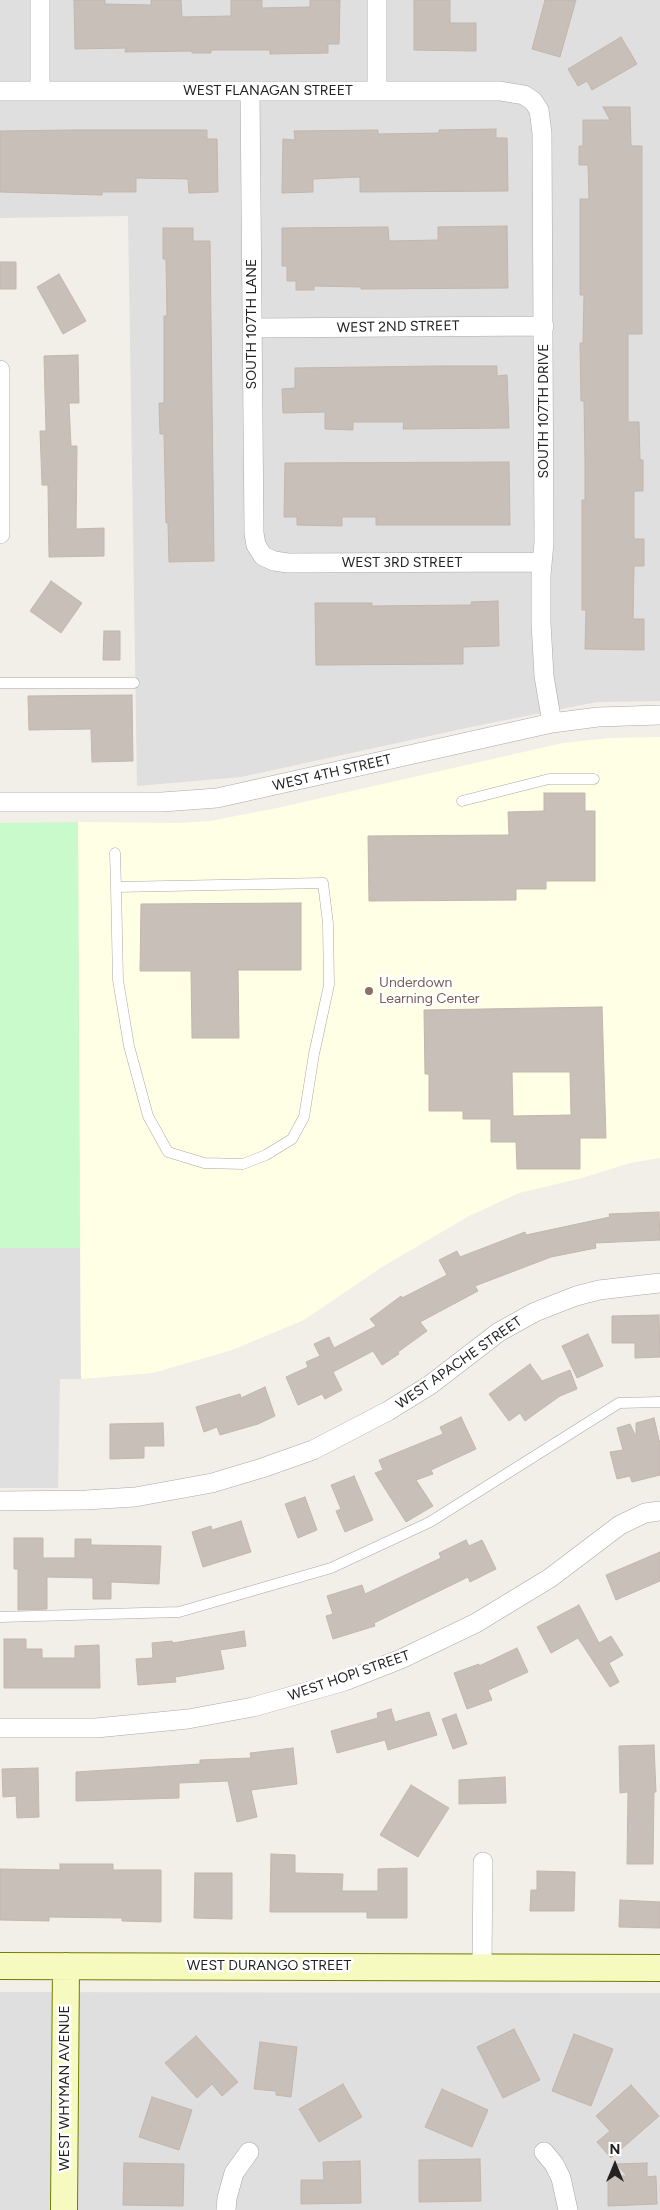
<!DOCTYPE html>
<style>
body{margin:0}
#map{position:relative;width:660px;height:2210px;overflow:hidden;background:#f2efe9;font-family:Figtree,sans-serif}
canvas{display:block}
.north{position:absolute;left:590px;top:2140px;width:50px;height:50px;-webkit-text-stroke:4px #fff;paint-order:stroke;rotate:0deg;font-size:14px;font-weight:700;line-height:20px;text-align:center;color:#222}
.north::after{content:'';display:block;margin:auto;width:18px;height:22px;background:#222;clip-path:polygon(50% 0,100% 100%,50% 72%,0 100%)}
</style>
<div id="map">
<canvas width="660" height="2210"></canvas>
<div class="north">N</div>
</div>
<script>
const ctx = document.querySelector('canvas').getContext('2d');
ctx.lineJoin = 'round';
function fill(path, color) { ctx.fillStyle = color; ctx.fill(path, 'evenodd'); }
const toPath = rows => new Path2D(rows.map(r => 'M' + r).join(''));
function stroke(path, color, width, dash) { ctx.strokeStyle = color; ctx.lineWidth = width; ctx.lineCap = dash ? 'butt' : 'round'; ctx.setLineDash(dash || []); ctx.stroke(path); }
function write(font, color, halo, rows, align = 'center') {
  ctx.font = font + ' Figtree,sans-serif'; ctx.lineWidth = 5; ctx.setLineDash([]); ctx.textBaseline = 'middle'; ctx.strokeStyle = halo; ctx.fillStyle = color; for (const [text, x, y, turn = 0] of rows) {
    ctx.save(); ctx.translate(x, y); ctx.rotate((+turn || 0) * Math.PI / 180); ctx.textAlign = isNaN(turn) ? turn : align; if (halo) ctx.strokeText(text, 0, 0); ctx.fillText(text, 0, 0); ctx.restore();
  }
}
const residential = toPath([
 [0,0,660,0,660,701,597,702,471,727,241,777,137,786,128,216,0,218],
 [0,1248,80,1248,81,1379,60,1379,58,1488,0,1488],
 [0,1992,660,1993,660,2210,0,2210]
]);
const education = toPath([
 [660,737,660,1158,630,1163,582,1178,519,1193,469,1216,382,1267,304,1320,232,1350,153,1373,81,1379,78,822,179,823,210,821,277,808,563,743,609,738]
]);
const park = toPath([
 [78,822,80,1248,0,1248,0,823]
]);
const building = toPath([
 [74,0,105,0,105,4,151,5,151,0,181,0,182,17,231,16,231,0,262,0,262,8,310,7,310,0,340,0,339,44,328,44,328,53,270,54,270,50,211,50,211,53,192,53,192,51,125,52,126,48,75,49,74,0],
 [414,0,450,0,450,23,476,23,476,51,414,50,414,0],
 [545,0,576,0,560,57,532,49,545,0],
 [621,37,637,64,592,90,587,81,578,86,568,69,621,37],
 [603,107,630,107,631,146,642,146,642,334,628,334,628,422,639,422,640,460,643,460,643,491,634,491,634,539,644,539,644,566,634,566,633,619,644,619,644,650,585,649,586,610,582,610,582,500,585,500,585,461,584,401,581,401,580,343,583,343,584,295,580,295,580,199,589,199,588,165,579,165,579,146,583,146,583,120,610,120,603,107],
 [496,129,496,138,507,138,508,191,360,192,360,177,313,179,313,192,282,193,283,139,295,140,294,131,378,130,378,134,439,133,439,130,496,129],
 [74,130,207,130,207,139,217,139,218,192,189,193,188,179,136,178,136,192,102,192,102,195,0,192,0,131,74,130],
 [507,226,508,288,361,289,361,287,314,286,314,290,296,290,296,281,287,281,287,266,282,266,282,228,388,227,389,241,438,240,438,227,507,226],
 [163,228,193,228,193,241,210,241,214,561,169,562,168,523,166,523,164,434,160,434,159,403,164,403,164,316,167,316,166,259,163,259,163,228],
 [0,262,16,262,16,289,0,289,0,262],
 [59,274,86,321,63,334,37,287,59,274],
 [78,355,79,403,69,403,71,446,77,446,76,529,104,528,104,556,49,557,48,485,42,485,40,431,46,431,44,356,78,355],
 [440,366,497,366,497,376,507,375,509,428,403,429,404,422,353,422,353,430,325,429,325,412,283,413,282,389,295,388,295,368,440,366],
 [509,462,510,525,376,525,376,517,342,517,342,526,297,525,297,517,284,517,285,463,509,462],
 [51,581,82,603,61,633,30,611,51,581],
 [498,601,499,646,463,647,463,664,316,665,315,603,372,603,372,606,472,605,471,602,498,601],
 [104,631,120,631,120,660,103,660,104,631],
 [132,695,133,761,92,762,91,729,29,730,28,696,132,695],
 [544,793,585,793,585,811,595,811,595,881,546,881,546,889,516,889,516,900,369,901,368,836,509,835,508,812,544,811,544,793],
 [301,903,301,970,238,970,239,1038,192,1038,191,971,140,971,141,904,301,903],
 [602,1007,606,1138,580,1138,580,1169,517,1169,516,1142,491,1142,491,1119,463,1119,463,1111,429,1111,429,1074,425,1074,424,1010,602,1007],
 [512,1072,570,1072,571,1115,513,1116,512,1072],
 [659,1212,660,1240,595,1243,596,1248,551,1257,475,1286,478,1291,420,1322,427,1331,398,1352,399,1354,382,1365,373,1351,333,1372,342,1390,325,1399,322,1394,298,1405,286,1377,308,1367,306,1362,320,1356,314,1344,329,1337,334,1348,376,1326,370,1319,401,1296,402,1298,447,1275,439,1260,457,1251,460,1257,525,1232,526,1235,610,1217,609,1214,659,1212],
 [659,1315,660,1357,635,1358,635,1343,612,1343,612,1316,659,1315],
 [588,1334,603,1366,577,1378,562,1346,588,1334],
 [530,1364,542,1381,570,1370,577,1389,560,1396,525,1421,520,1413,509,1421,489,1394,530,1364],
 [265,1387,275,1416,258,1424,220,1435,217,1427,204,1432,196,1407,240,1394,241,1398,265,1387],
 [461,1417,476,1449,431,1470,433,1474,416,1480,433,1506,406,1522,375,1473,383,1470,379,1460,443,1434,440,1427,461,1417],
 [654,1418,660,1444,660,1475,632,1482,630,1476,617,1479,610,1452,623,1450,617,1428,630,1424,636,1437,636,1423,654,1418],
 [163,1423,164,1446,144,1446,144,1458,110,1459,110,1424,163,1423],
 [354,1476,373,1520,345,1532,336,1511,341,1509,331,1485,354,1476],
 [305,1497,317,1530,298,1538,285,1504,305,1497],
 [241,1521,251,1552,203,1567,192,1532,211,1526,212,1530,241,1521],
 [14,1538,43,1538,43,1558,75,1558,75,1539,91,1539,91,1545,161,1546,159,1584,111,1582,111,1599,93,1599,93,1578,47,1577,47,1609,18,1610,18,1569,14,1569,14,1538],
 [466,1540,469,1546,482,1540,496,1569,470,1582,468,1577,374,1623,375,1626,333,1639,326,1616,333,1614,327,1596,362,1585,365,1594,441,1558,439,1553,466,1540],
 [660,1552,660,1581,616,1600,606,1575,660,1552],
 [579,1605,599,1643,611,1636,623,1655,609,1663,619,1682,610,1687,578,1638,551,1653,537,1627,579,1605],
 [244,1631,246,1646,220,1650,224,1669,175,1677,176,1682,138,1685,136,1659,153,1658,152,1643,172,1641,173,1643,244,1631],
 [4,1639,26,1639,26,1649,42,1649,42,1658,75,1658,75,1646,99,1645,100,1688,4,1688,4,1639],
 [517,1648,528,1672,488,1690,492,1700,467,1709,454,1673,479,1664,479,1666,517,1648],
 [391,1709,395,1722,429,1712,437,1735,388,1750,385,1740,337,1753,331,1731,378,1718,377,1713,391,1709],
 [456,1714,467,1744,453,1749,442,1719,456,1714],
 [654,1745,656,1792,654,1792,653,1864,627,1864,628,1792,620,1793,619,1746,654,1745],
 [293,1748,297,1784,251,1790,257,1817,237,1822,228,1781,179,1783,179,1798,76,1801,76,1772,200,1764,200,1760,251,1758,250,1753,293,1748],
 [38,1768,39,1817,17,1818,16,1796,3,1797,2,1769,38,1768],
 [505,1777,506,1803,459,1804,459,1780,505,1777],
 [411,1785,449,1808,418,1857,380,1835,411,1785],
 [271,1854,295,1855,295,1873,343,1874,342,1891,378,1891,378,1869,407,1868,407,1918,367,1918,367,1912,270,1912,271,1854],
 [60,1864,113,1864,113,1870,161,1870,161,1922,122,1921,122,1918,49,1917,49,1921,0,1920,0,1869,60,1870,60,1864],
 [537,1871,575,1872,574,1911,530,1911,531,1890,537,1890,537,1871],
 [195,1873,232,1873,232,1919,194,1918,195,1873],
 [620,1900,660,1902,660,1928,619,1927,620,1900],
 [514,2029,540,2080,503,2098,477,2047,514,2029],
 [574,2034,613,2049,591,2106,552,2091,574,2034],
 [196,2036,238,2082,222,2096,212,2084,197,2098,165,2063,196,2036],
 [260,2042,297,2047,291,2097,276,2095,276,2091,254,2089,260,2042],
 [343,2084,362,2117,319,2142,299,2109,343,2084],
 [631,2085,659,2116,611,2158,597,2142,610,2131,596,2116,631,2085],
 [442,2089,488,2110,472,2147,425,2127,442,2089],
 [152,2097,192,2110,179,2150,139,2137,152,2097],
 [480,2159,481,2201,419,2202,419,2160,480,2159],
 [360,2161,361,2203,301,2204,301,2180,324,2180,323,2162,360,2161],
 [124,2163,184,2164,183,2206,123,2205,124,2163],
 [647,2163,647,2177,656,2176,657,2204,608,2206,608,2176,627,2176,616,2164,647,2163]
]);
const lane = toPath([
 [0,683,134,683],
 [462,801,549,779,594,779],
 [115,853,116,887,118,980,129,1046,148,1116,168,1152,204,1163,243,1164,266,1155,292,1139,304,1117,314,1054,329,985,328,923,323,883,116,887],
 [0,1617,179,1612,331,1568,430,1522,619,1403,660,1402]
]);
const street = toPath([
 [0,91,500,91,524,95,533,101,539,110,542,133,544,543,541,575,541,623,544,676,552,723],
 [40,91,40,0],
 [250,91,254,533,256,545,263,556,274,561,288,563,542,562],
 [377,91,377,0],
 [253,328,544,326],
 [0,370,0,534],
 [0,802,162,802,217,798,552,723,598,717,660,715],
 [0,1501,86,1500,135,1497,212,1483,262,1468,313,1450,388,1411,430,1385,499,1332,535,1312,576,1296,599,1290,660,1283],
 [0,1728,96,1728,188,1719,253,1707,345,1681,401,1659,476,1623,550,1578,620,1525,645,1513,660,1511],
 [482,1966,483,1862],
 [544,2152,554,2164,561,2178,568,2210],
 [226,2210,227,2198,234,2173,249,2152]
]);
const secondary = toPath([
 [0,1966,660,1968],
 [64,2210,66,1966]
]);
const markers = [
 [369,991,5,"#8d6e63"]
];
const streetNames = [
 ["WEST FLANAGAN STREET",268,91],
 ["SOUTH 107TH LANE",252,324,-90],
 ["WEST 2ND STREET",398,327,-1],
 ["SOUTH 107TH DRIVE",544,411,-90],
 ["WEST 3RD STREET",402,563],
 ["WEST 4TH STREET",332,773,-13],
 ["WEST APACHE STREET",459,1363,-35],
 ["WEST HOPI STREET",349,1676,-19],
 ["WEST DURANGO STREET",269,1966],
 ["WEST WHYMAN AVENUE",65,2088,-90]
];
const educationNames = [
 ["Underdown",379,983],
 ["Learning Center",379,999]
];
fill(residential, '#e0dfdf');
fill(education, '#ffffe5');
fill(park, '#c8facc');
fill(building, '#c7bfb8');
stroke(building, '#c4b6ab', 1);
stroke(lane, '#a9a9a9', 11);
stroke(street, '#a9a9a9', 20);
stroke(secondary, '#707d05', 28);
stroke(lane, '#fff', 10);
stroke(street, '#fff', 19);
stroke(secondary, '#f7fabf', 26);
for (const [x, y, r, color] of markers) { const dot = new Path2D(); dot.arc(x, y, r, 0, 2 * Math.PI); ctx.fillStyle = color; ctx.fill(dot); stroke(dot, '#fff', 2); }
write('14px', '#222', '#fff', streetNames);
write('14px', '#785e54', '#fff', educationNames, 'left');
</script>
